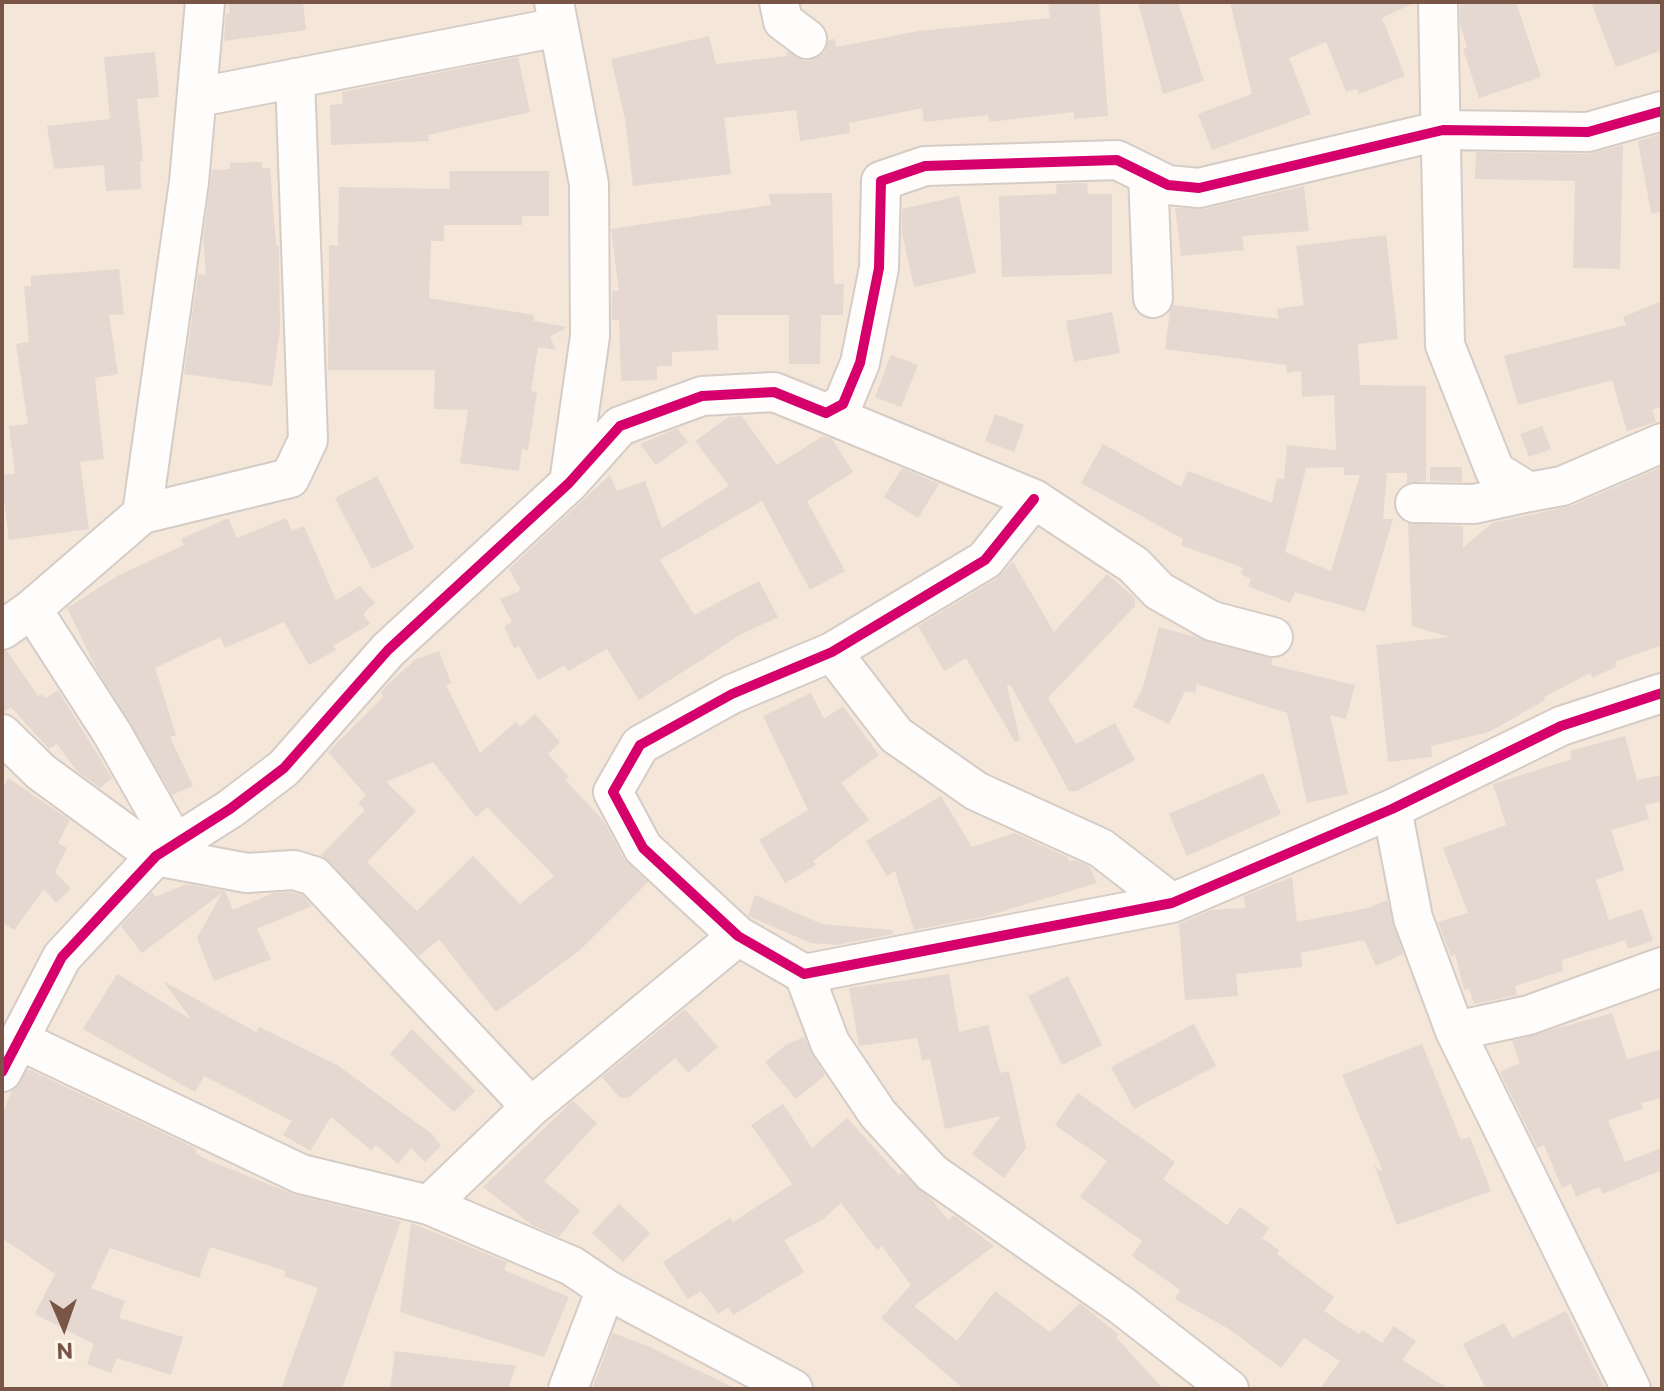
<!DOCTYPE html>
<style>
body{margin:0}
#map{position:relative;width:1664px;height:1391px;overflow:hidden;background:#f8f1e9;font-family:Commissioner,sans-serif}
canvas{display:block}
.frame{position:absolute;inset:0;border:4px solid #795547;pointer-events:none}
.north{position:absolute;left:24px;top:1287px;width:80px;height:80px;-webkit-text-stroke:6px #fff6eb;paint-order:stroke;rotate:178deg;font-size:22px;font-weight:700;line-height:32px;text-align:center;color:#795547}
.north::after{content:'';display:block;margin:auto;width:28px;height:36px;background:#795547;clip-path:polygon(50% 0,100% 100%,50% 72%,0 100%)}
</style>
<div id="map">
<canvas width="1664" height="1391"></canvas>
<div class="frame"></div>
<div class="north">N</div>
</div>
<script>
const ctx = document.querySelector('canvas').getContext('2d');
ctx.lineJoin = 'round';
function fill(path, color) { ctx.fillStyle = color; ctx.fill(path, 'evenodd'); }
const toPath = rows => new Path2D(rows.map(r => 'M' + r).join(''));
function stroke(path, color, width, dash) { ctx.strokeStyle = color; ctx.lineWidth = width; ctx.lineCap = dash ? 'butt' : 'round'; ctx.setLineDash(dash || []); ctx.stroke(path); }
const residential = toPath([
 [2,2,1662,2,1662,1389,2,1389]
]);
const building = toPath([
 [228,2,303,2,306,30,224,41,226,14,230,13],
 [1048,2,1099,2,1108,116,1074,119,1074,112,989,122,988,115,924,122,922,108,849,123,850,133,800,141,796,110,724,118,731,174,633,186,625,119,611,59,709,36,716,64,787,56,786,51,805,61,824,53,829,40,835,39,836,47,919,31,1050,18],
 [1138,2,1178,2,1204,81,1163,94],
 [1230,2,1416,2,1382,18,1405,76,1359,94,1357,89,1346,92,1326,42,1289,58,1311,114,1212,150,1198,114,1252,94],
 [1469,2,1516,2,1541,77,1479,98,1463,49,1467,47,1460,24,1460,5],
 [1591,2,1662,2,1662,50,1616,67],
 [155,52,159,97,137,99,143,161,140,161,141,189,106,191,104,165,54,169,47,126,110,119,104,57],
 [518,57,530,112,428,135,429,141,331,145,330,105,343,104,342,92],
 [1662,134,1662,212,1651,213,1638,141],
 [1623,145,1620,269,1573,268,1575,181,1475,179,1476,152,1588,154],
 [262,162,262,168,270,168,276,246,279,246,280,331,272,386,184,374,198,274,206,275,203,239,212,170,230,169,230,163],
 [449,171,549,171,549,216,522,216,522,225,444,225,444,241,431,241,429,298,534,315,533,321,567,327,550,337,556,350,538,347,531,391,537,392,528,450,522,449,519,471,460,463,468,410,434,409,435,370,328,370,329,245,338,246,339,187,450,189],
 [1087,183,1088,194,1112,194,1112,274,1002,277,999,196,1057,194,1056,184],
 [1304,186,1309,231,1242,236,1244,250,1181,256,1175,208,1204,209],
 [832,193,834,284,844,284,843,315,821,315,820,364,789,364,789,315,717,315,718,350,672,352,672,366,657,366,657,380,621,381,619,320,612,320,612,291,619,291,611,229,771,205,769,194],
 [959,196,976,273,914,287,902,233,902,209],
 [1386,235,1398,339,1358,344,1360,385,1426,386,1426,481,1407,483,1407,473,1387,473,1383,519,1393,519,1365,612,1295,592,1290,603,1248,586,1251,579,1241,574,1243,568,1181,545,1183,539,1081,483,1103,444,1181,487,1188,471,1272,503,1277,478,1284,479,1287,445,1336,450,1334,395,1302,397,1301,371,1287,373,1286,365,1165,349,1170,311,1173,305,1279,319,1277,309,1304,305,1296,246],
 [1344,467,1344,475,1360,475,1331,571,1285,552,1306,468],
 [119,269,124,314,109,315,118,374,95,378,104,459,80,462,89,529,9,540,2,482,2,475,15,474,9,426,28,424,16,344,29,342,24,286,31,286,31,276],
 [1662,301,1662,406,1652,410,1656,422,1627,431,1612,380,1518,405,1504,356,1626,325,1623,317],
 [1112,312,1120,353,1074,362,1066,321],
 [891,355,918,365,901,407,875,397],
 [995,414,1024,425,1014,452,985,441],
 [742,416,777,465,823,436,832,439,853,472,807,501,845,571,810,590,762,501,660,560,694,615,759,581,778,617,740,635,639,700,607,649,568,671,565,665,538,680,519,646,514,648,504,626,512,622,500,599,521,590,509,569,610,475,617,491,645,481,662,528,729,486,695,441,729,417],
 [1542,426,1551,449,1529,457,1520,434],
 [677,428,688,442,656,465,640,444],
 [1430,467,1462,467,1462,482,1430,481],
 [1662,467,1662,645,1615,662,1617,666,1593,678,1590,673,1544,697,1545,700,1489,732,1431,746,1432,757,1388,762,1376,645,1449,637,1412,626,1408,523,1463,526,1463,548,1492,523,1571,506],
 [902,468,939,484,918,518,884,497],
 [377,476,414,548,372,569,335,498],
 [228,518,237,538,286,518,292,531,304,526,336,600,360,586,375,603,363,614,370,624,333,646,336,650,309,665,284,622,225,648,220,637,155,668,176,735,170,737,193,786,172,795,96,668,67,608,119,575,184,545,181,539],
 [1013,562,1054,632,1107,574,1135,598,1135,606,1048,698,1076,744,1115,723,1135,760,1077,791,1069,791,1010,684,1007,686,1020,740,1015,742,966,658,944,671,918,626,996,579],
 [1159,627,1273,658,1271,665,1355,685,1346,719,1330,715,1348,794,1307,803,1287,713,1197,684,1195,693,1185,691,1169,724,1133,707,1143,687],
 [7,651,38,696,42,694,45,698,58,690,112,778,100,788,77,771,57,744,49,749,11,707,2,713,2,652],
 [439,651,451,683,446,685,480,753,516,722,520,727,535,714,560,742,548,754,569,777,565,780,603,820,624,859,648,882,580,950,496,1012,439,939,419,956,321,855,365,810,358,803,366,795,328,752,383,697,381,692,386,686,416,659],
 [433,762,476,817,487,807,554,876,520,904,473,856,417,911,367,862,416,811,386,782],
 [811,693,824,719,843,706,879,755,841,783,869,820,813,861,816,865,785,883,759,840,808,810,763,716],
 [1625,736,1637,780,1662,775,1662,801,1645,805,1649,819,1611,830,1624,870,1596,880,1609,920,1642,909,1653,941,1628,949,1625,940,1562,960,1563,971,1515,986,1517,995,1474,1004,1469,989,1464,990,1455,954,1451,956,1438,922,1468,913,1443,848,1506,825,1493,784,1572,759,1570,751],
 [1263,773,1281,814,1187,856,1169,814],
 [8,778,70,820,58,843,67,848,55,872,71,889,56,903,44,889,14,930,2,922,2,790],
 [941,796,972,847,1015,833,1067,857,1069,862,1075,860,1090,867,1097,883,983,917,914,930,895,871,887,876,866,841],
 [1292,877,1297,922,1368,908,1387,900,1403,954,1376,966,1364,940,1301,953,1302,967,1236,974,1238,996,1185,1000,1179,924,1211,910,1245,908,1244,896],
 [186,884,225,891,233,910,273,893,291,892,302,895,312,906,257,929,271,959,214,981,197,938,222,893,142,953,121,926,152,892,156,897],
 [755,895,822,924,892,930,893,934,837,945,811,943,748,916],
 [117,974,192,1020,163,981,256,1032,259,1027,337,1065,432,1134,441,1146,425,1162,411,1148,398,1164,376,1145,371,1150,331,1117,310,1151,283,1135,292,1121,204,1076,195,1092,83,1029],
 [949,974,959,1032,988,1025,1000,1073,1009,1071,1026,1148,1004,1178,972,1154,1001,1116,945,1129,930,1059,922,1061,917,1038,859,1046,849,988],
 [1068,976,1102,1045,1062,1065,1028,996],
 [685,1009,718,1047,688,1073,675,1058,628,1098,620,1098,602,1077],
 [1612,1013,1627,1059,1662,1049,1662,1098,1641,1103,1643,1109,1608,1120,1625,1162,1662,1148,1662,1170,1603,1194,1599,1187,1576,1197,1571,1184,1562,1188,1544,1145,1537,1148,1500,1072,1520,1063,1512,1041],
 [1194,1024,1216,1066,1134,1109,1111,1067],
 [412,1029,475,1091,454,1112,390,1054],
 [804,1037,825,1075,796,1099,765,1062,786,1045],
 [1422,1044,1461,1140,1470,1137,1491,1191,1397,1225,1374,1165,1380,1171,1382,1169,1342,1075],
 [28,1069,197,1149,195,1153,210,1161,296,1195,401,1221,342,1389,281,1389,318,1288,284,1276,286,1271,210,1247,199,1278,110,1248,91,1288,125,1301,119,1318,183,1337,171,1375,117,1358,111,1373,87,1364,94,1344,35,1314,55,1274,2,1238,2,1116,11,1092],
 [1078,1093,1175,1162,1163,1179,1227,1225,1240,1207,1269,1228,1262,1238,1279,1250,1277,1254,1334,1297,1324,1311,1359,1334,1362,1330,1382,1343,1394,1326,1416,1341,1402,1360,1449,1389,1320,1389,1340,1361,1304,1338,1281,1368,1229,1329,1175,1299,1180,1290,1132,1256,1142,1241,1080,1197,1107,1161,1055,1125],
 [573,1101,597,1123,544,1181,580,1210,559,1237,532,1225,483,1187],
 [783,1104,812,1148,847,1118,899,1175,902,1173,932,1200,948,1220,954,1215,994,1246,914,1306,957,1341,995,1291,1050,1332,1080,1303,1119,1335,1116,1337,1163,1389,964,1389,881,1318,911,1285,882,1246,877,1250,841,1203,823,1219,784,1240,804,1272,733,1315,728,1307,718,1314,701,1291,688,1299,663,1262,730,1218,733,1222,792,1184,751,1125],
 [619,1204,650,1233,623,1262,592,1233],
 [411,1223,507,1262,504,1270,569,1297,544,1357,400,1312],
 [1566,1311,1605,1389,1486,1389,1463,1344,1504,1323,1512,1338],
 [613,1333,648,1346,736,1389,592,1389],
 [395,1351,516,1366,508,1389,390,1389]
]);
const minor = toPath([
 [554,2,589,184,590,336,569,483],
 [779,2,783,21,807,39],
 [1438,2,1445,345,1495,471,1529,492,1562,486,1662,443],
 [199,97,559,27],
 [1148,175,1153,298],
 [826,413,1034,499,1134,565,1159,591,1212,621,1273,637],
 [1034,499,985,560,832,652,732,694,640,745,613,792,643,848,738,936,804,974,1172,903,1392,809,1561,726,1662,693],
 [1415,503,1474,504,1529,492],
 [142,514,290,478,308,440,295,78],
 [32,609,112,733,175,844],
 [2,630,32,609,142,514,189,182,205,2],
 [832,652,896,735,976,791,1101,848,1172,903],
 [2,734,41,772,156,856,247,873,294,870,314,876,531,1107],
 [1392,809,1413,918,1455,1031,1631,1389],
 [804,974,830,1043,878,1114,932,1173,1121,1305,1229,1389],
 [1455,1031,1529,1015,1662,967],
 [19,1040,301,1174,429,1205,572,1266,606,1289,793,1389],
 [2,1072,62,957,156,856,230,809,284,768,388,650,569,483,620,426,702,396,774,392,826,413,843,404,860,363,879,268,881,181,925,166,1117,160,1168,185,1199,188,1443,130,1588,132,1662,111],
 [429,1205,531,1107,738,936],
 [568,1389,606,1289]
]);
const cycleway = toPath([
 [1034,499,985,560,832,652,732,694,640,745,613,792,643,848,738,936,804,974,1172,903,1392,809,1561,726,1662,693],
 [2,1072,62,957,156,856,230,809,284,768,388,650,569,483,620,426,702,396,774,392,826,413,843,404,860,363,879,268,881,181,925,166,1117,160,1168,185,1199,188,1443,130,1588,132,1662,111]
]);
fill(residential, '#f4e6d9');
fill(building, '#e5d8d0');
stroke(minor, '#d6ccc6', 42);
stroke(minor, '#fefdfc', 38);
stroke(cycleway, '#d6006c', 10);
</script>
